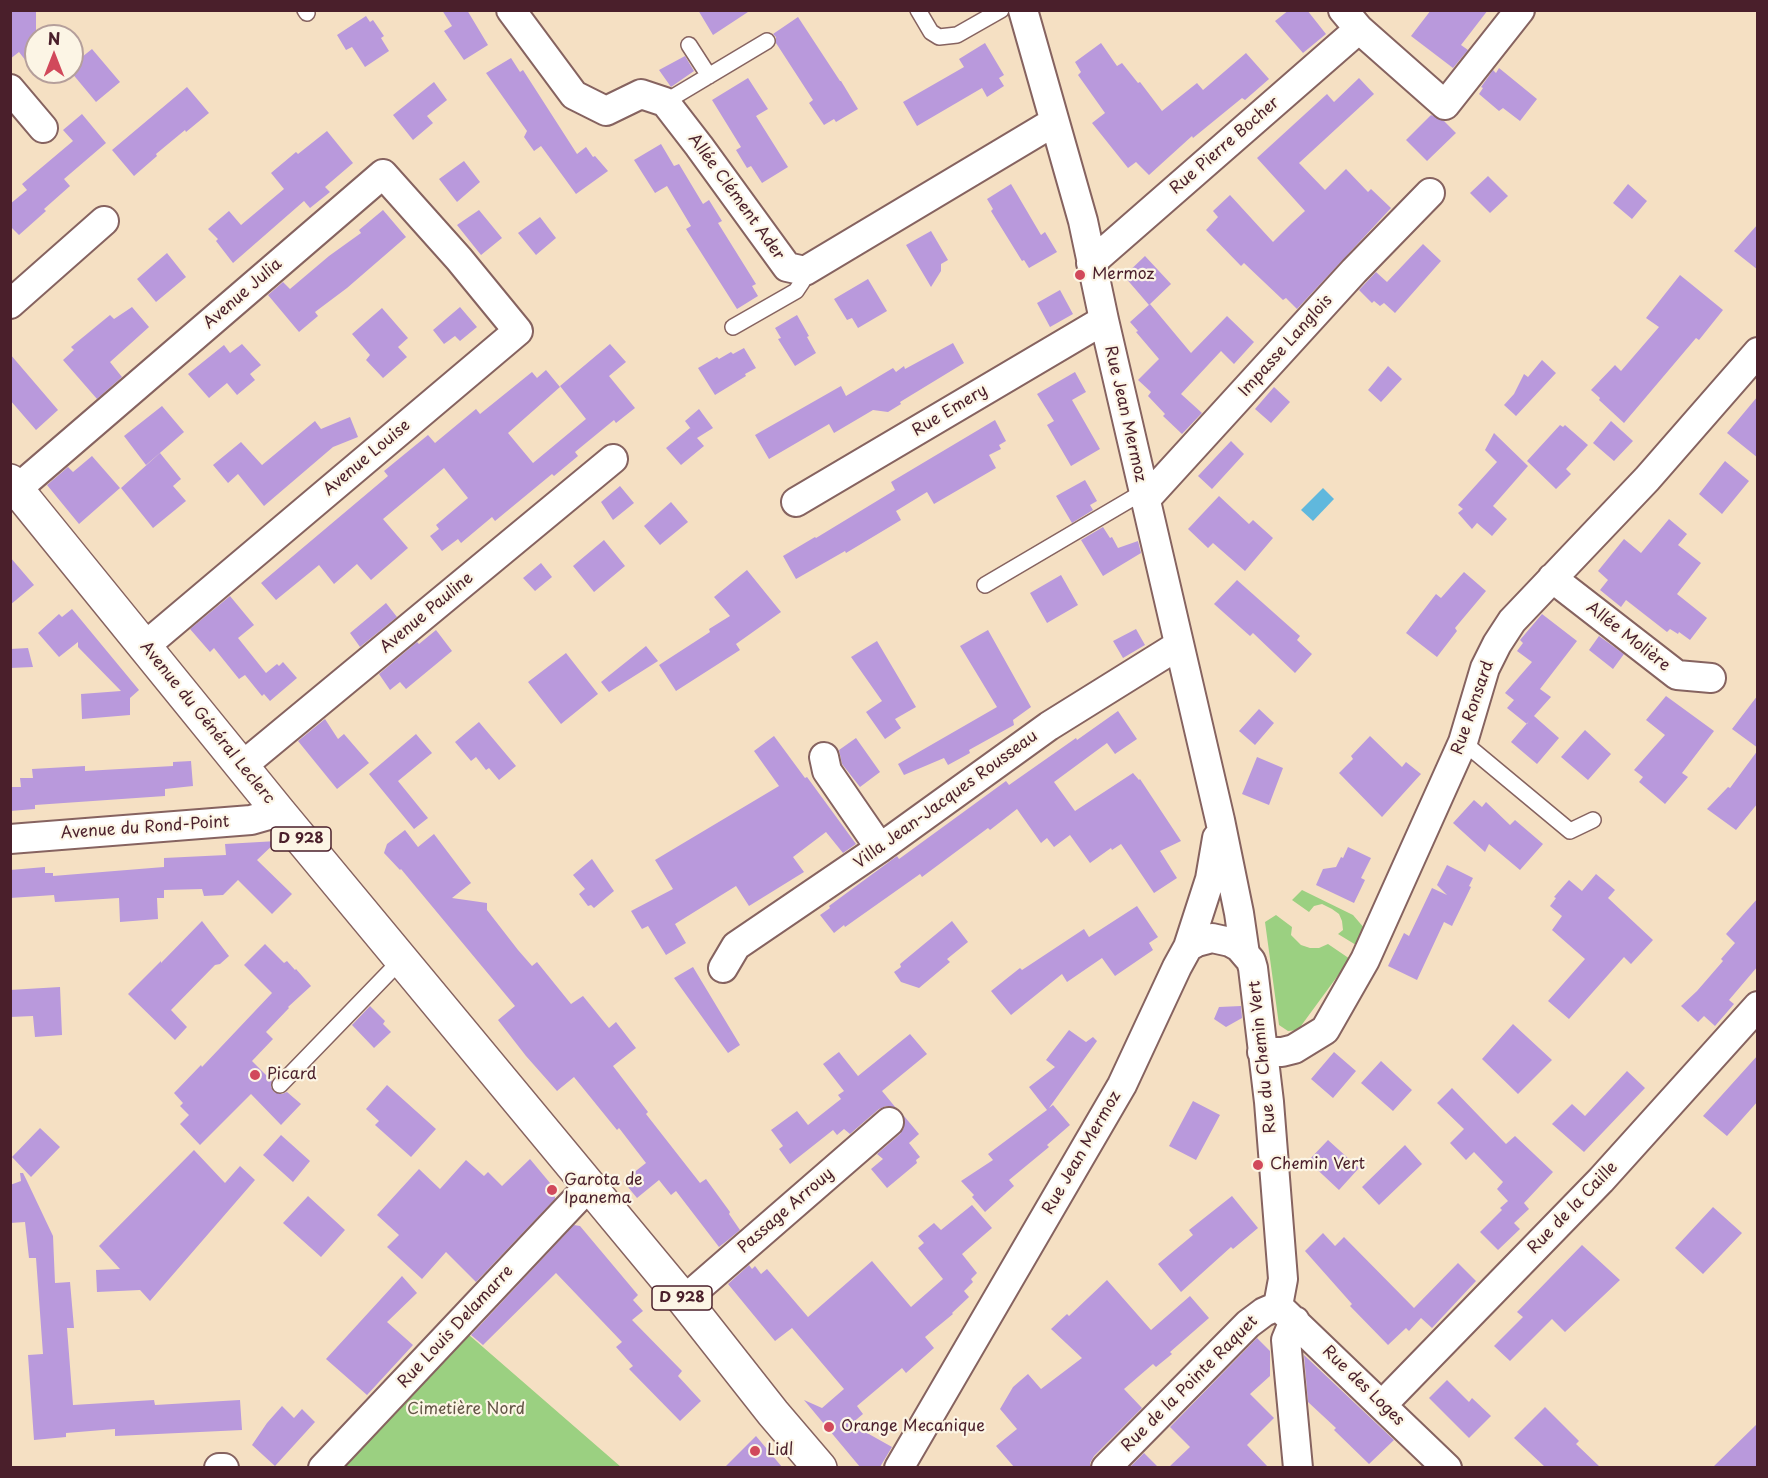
<!DOCTYPE html>
<meta charset="utf-8">
<style>
body{margin:0}
#map{position:relative;width:1768px;height:1478px;overflow:hidden;background:#f5e0c3;font-family:"Playpen Sans",sans-serif}
canvas{display:block}
.frame{position:absolute;inset:0;border:12px solid #4a1f2b;pointer-events:none}
.north{position:absolute;left:24px;top:24px;width:60px;height:60px;box-sizing:border-box;background:#fcf5e5;border:2px solid #b59f9b;border-radius:50%;rotate:0deg;font-size:16px;font-weight:700;line-height:24px;text-align:center;color:#4a1f2b}
.north::after{content:'';display:block;margin:auto;width:21px;height:27px;background:#d1495b;clip-path:polygon(50% 0,100% 100%,50% 72%,0 100%)}
</style>
<div id="map">
<canvas width="1768" height="1478"></canvas>
<div class="frame"></div>
<div class="north">N</div>
</div>
<script>
const ctx = document.querySelector('canvas').getContext('2d');
ctx.lineJoin = 'round';
function fill(path, color) { ctx.fillStyle = color; ctx.fill(path, 'evenodd'); }
const toPath = rows => new Path2D(rows.map(r => 'M' + r).join(''));
function stroke(path, color, width, dash) { ctx.strokeStyle = color; ctx.lineWidth = width; ctx.lineCap = dash ? 'butt' : 'round'; ctx.setLineDash(dash || []); ctx.stroke(path); }
function write(font, color, halo, rows, align = 'center') {
  ctx.font = font + ' "Playpen Sans",sans-serif'; ctx.lineWidth = 4.5; ctx.setLineDash([]); ctx.textBaseline = 'middle'; ctx.strokeStyle = halo; ctx.fillStyle = color; for (const [text, x, y, turn = 0] of rows) {
    ctx.save(); ctx.translate(x, y); ctx.rotate((+turn || 0) * Math.PI / 180); ctx.textAlign = isNaN(turn) ? turn : align; if (halo) ctx.strokeText(text, 0, 0); ctx.fillText(text, 0, 0); ctx.restore();
  }
}
const green = toPath([
 [1302,890,1353,915,1365,929,1356,945,1338,934,1343,930,1342,921,1339,914,1332,909,1322,904,1314,906,1309,912,1292,900],
 [1276,915,1292,927,1291,935,1301,945,1310,948,1319,948,1328,944,1350,959,1298,1030,1288,1031,1279,1025,1265,922],
 [461,1328,621,1467,335,1468]
]);
const water = toPath([
 [1323,488,1334,499,1313,521,1301,510]
]);
const building = toPath([
 [10,10,36,10,36,74,19,52,10,59],
 [442,10,467,10,488,45,464,60,444,31,452,26],
 [698,10,751,10,713,35],
 [1289,10,1307,10,1326,34,1303,53,1275,21],
 [1431,10,1488,10,1461,45,1468,50,1453,68,1411,36],
 [366,16,370,22,373,20,384,36,381,38,389,51,365,67,352,47,346,50,337,35],
 [798,17,840,81,841,81,858,109,836,122,834,119,824,125,809,103,813,100,776,43,776,37,773,34],
 [985,43,1004,75,999,78,1004,86,987,97,982,88,917,126,903,102,964,67,959,59],
 [1101,43,1117,66,1122,63,1138,83,1140,82,1162,111,1197,83,1203,90,1246,53,1269,79,1245,100,1242,98,1193,138,1192,136,1149,175,1136,162,1128,168,1092,123,1105,113,1078,75,1081,72,1075,62],
 [92,49,120,82,96,102,71,72,72,65],
 [685,56,694,71,671,87,659,70],
 [511,58,520,72,523,70,577,154,586,147,593,157,595,156,608,171,576,194,541,146,534,151,524,137,527,131,486,73],
 [1499,68,1537,99,1520,121,1503,108,1499,111,1479,94,1483,88,1481,87,1493,70,1496,73],
 [748,78,768,109,756,116,788,167,762,183,751,166,747,168,736,150,741,147,712,100],
 [1359,78,1374,94,1299,163,1325,190,1346,169,1368,192,1371,189,1391,208,1297,309,1286,298,1283,300,1244,263,1241,266,1206,230,1218,217,1213,211,1230,195,1273,242,1292,223,1305,211,1257,158,1327,94,1334,102],
 [434,82,447,100,427,116,433,123,413,140,393,115],
 [187,87,209,113,186,132,185,130,156,154,157,156,134,176,112,150],
 [82,114,106,143,64,179,70,186,44,209,46,211,19,235,10,226,10,204,27,190,22,184,73,141,63,130],
 [1431,115,1444,121,1456,133,1427,161,1406,140],
 [327,131,353,163,325,187,330,192,310,208,304,201,233,263,216,241,218,239,208,229,229,211,241,225,284,189,271,173,296,152,298,154],
 [661,144,674,166,679,164,703,204,709,200,722,221,718,223,756,284,752,286,758,296,737,309,686,229,691,226,667,186,655,193,634,160],
 [464,161,480,182,457,202,439,179],
 [1488,176,1508,196,1490,213,1470,193],
 [1011,184,1041,235,1045,232,1057,252,1029,268,1024,260,1022,261,991,211,993,209,987,199],
 [1628,184,1647,201,1632,219,1613,203],
 [383,210,406,237,347,288,315,312,318,316,299,332,268,295,283,282,290,289,329,256,361,233,359,230],
 [479,210,502,238,481,255,457,225],
 [540,217,556,238,536,255,518,233],
 [1758,224,1758,270,1734,251],
 [931,231,948,260,941,264,941,271,931,287,906,245],
 [1423,244,1441,261,1395,313,1384,303,1380,306,1374,301,1372,303,1359,290,1376,272,1387,282],
 [167,253,186,277,156,302,137,279],
 [1145,256,1171,284,1149,305,1124,276],
 [1680,275,1723,310,1699,340,1696,338,1624,423,1599,400,1600,398,1591,390,1615,365,1621,371,1659,327,1646,318],
 [868,279,887,311,858,328,852,318,847,320,834,299],
 [1060,290,1073,314,1050,327,1037,303],
 [1150,304,1191,353,1227,316,1254,342,1234,364,1221,351,1181,394,1202,413,1182,434,1163,416,1165,414,1148,396,1151,392,1138,380,1159,359,1136,332,1138,331,1130,322],
 [132,307,149,327,110,362,122,377,97,399,63,360,74,350,71,347,110,315,114,319],
 [460,307,477,327,460,341,455,336,444,344,433,330],
 [382,308,408,338,398,347,407,357,383,378,366,360,370,355,352,334],
 [797,315,809,336,807,337,816,353,795,366,778,339,781,338,775,328],
 [953,343,964,363,900,402,901,404,888,412,873,410,834,433,829,424,769,459,755,435,841,386,846,396,893,368,896,372,904,366,905,369],
 [242,344,261,365,250,374,255,380,237,395,227,383,209,398,188,374,224,345,230,353],
 [610,344,626,362,609,376,635,408,616,423,614,420,575,452,578,456,554,476,552,474,495,521,492,517,461,543,458,539,442,551,430,536,439,529,436,525,468,498,444,468,383,519,408,548,371,580,357,564,334,584,319,565,276,600,261,583,388,476,384,471,428,435,435,443,476,409,480,414,532,372,537,378,546,370,560,387,508,433,533,463,586,419,560,386],
 [744,348,756,368,745,374,746,376,715,395,698,368,717,357,719,359,731,352,733,354],
 [10,354,58,410,36,430,10,400],
 [1542,360,1556,373,1516,416,1504,405,1514,394,1524,374,1528,377],
 [1388,366,1402,379,1381,402,1368,390],
 [1075,372,1086,392,1072,400,1100,449,1071,466,1047,425,1054,421,1037,394],
 [1274,387,1290,402,1271,423,1255,409],
 [1758,396,1758,458,1727,433],
 [162,406,184,432,146,465,124,436],
 [699,409,713,428,697,438,704,446,681,465,666,448,690,428,691,429,685,421],
 [350,417,358,437,333,447,264,506,238,474,228,483,213,465,241,442,262,465,315,421,321,429],
 [995,420,1006,441,999,445,1001,449,989,455,996,468,934,504,927,492,896,511,901,520,846,553,845,551,796,579,783,556,815,537,816,538,895,490,891,482],
 [1611,421,1633,441,1614,461,1593,443],
 [1560,425,1563,427,1565,425,1588,445,1566,469,1571,474,1556,489,1527,461],
 [1494,433,1528,466,1493,506,1507,519,1492,536,1477,523,1472,529,1458,513,1463,509,1458,505,1497,462,1485,450],
 [1231,441,1244,454,1212,489,1198,476],
 [160,453,181,479,173,486,186,501,153,528,121,488],
 [92,456,120,488,79,524,47,485,68,467,73,472],
 [1725,461,1749,481,1722,514,1699,494],
 [1085,480,1097,501,1090,505,1093,510,1072,523,1056,496],
 [620,486,634,503,613,520,601,502],
 [1219,496,1249,524,1253,520,1273,538,1245,571,1213,543,1208,548,1188,529],
 [671,502,688,522,660,545,644,526],
 [1669,519,1687,534,1678,545,1701,563,1677,594,1707,618,1690,640,1679,632,1678,634,1670,629,1667,632,1626,600,1621,607,1600,590,1608,580,1598,571,1624,539,1641,553],
 [1103,527,1110,538,1112,537,1118,548,1138,541,1141,553,1103,576,1081,540],
 [604,540,625,566,594,592,573,566],
 [10,557,34,585,10,605],
 [541,563,552,577,535,591,523,578],
 [747,570,781,612,736,644,740,650,676,691,659,665,710,632,709,629,730,616,714,597],
 [1464,572,1486,591,1455,628,1457,631,1437,657,1406,633,1436,594,1441,598],
 [1061,575,1078,605,1047,623,1030,593],
 [1237,580,1300,636,1297,640,1312,654,1295,673,1253,633,1250,636,1214,604],
 [230,596,254,625,238,638,266,673,277,664,279,666,283,662,297,678,270,701,264,694,262,696,245,675,239,679,214,648,210,652,190,629],
 [386,603,397,617,360,647,350,633],
 [72,609,139,690,130,698,130,715,82,719,81,694,121,691,78,647,78,642,59,657,38,633,59,614,62,617],
 [1542,614,1577,641,1540,689,1551,697,1534,716,1559,738,1537,764,1511,742,1529,721,1527,724,1507,708,1514,700,1505,693,1532,662,1517,651,1523,643,1520,640],
 [1136,629,1145,645,1123,658,1113,641],
 [436,630,452,651,406,689,400,682,390,690,379,674,417,642,419,644],
 [988,630,1031,707,1013,720,1014,725,969,750,970,753,948,765,944,758,904,775,898,764,997,707,960,646],
 [1599,636,1624,654,1613,669,1589,650],
 [877,641,916,707,895,719,901,728,885,739,866,712,882,701,851,657],
 [646,646,658,661,609,692,601,682],
 [28,648,33,667,10,668,10,649],
 [566,653,598,694,561,724,528,682],
 [1758,695,1758,748,1732,729],
 [1666,696,1714,731,1682,773,1688,777,1665,804,1639,782,1643,777,1634,770,1665,735,1646,720],
 [1259,709,1274,723,1255,745,1239,731],
 [1118,711,1137,739,1115,754,1107,743,1054,782,1075,811,1133,773,1139,780,1140,779,1181,841,1160,851,1177,878,1154,893,1121,844,1112,850,1111,848,1090,863,1070,835,1054,847,1047,838,1041,843,1017,809,990,830,988,828,922,877,920,874,845,927,844,925,834,933,820,915,830,908,829,906,897,856,899,859,1006,781,1009,785,1076,738,1077,740],
 [325,719,338,739,344,734,369,763,337,789,298,741],
 [479,722,516,766,499,780,489,768,486,770,476,757,471,761,455,742],
 [1585,730,1611,754,1588,780,1561,757],
 [416,734,432,753,398,781,428,818,414,829,369,774],
 [774,736,805,778,807,777,856,844,843,853,826,832,793,857,804,872,749,906,736,886,675,924,686,943,666,955,648,926,642,929,631,911,673,889,655,860,779,786,754,751],
 [1370,736,1402,767,1406,762,1421,774,1382,817,1339,773,1353,759,1351,756],
 [856,738,880,772,860,787,842,764,839,750],
 [1758,750,1758,803,1736,830,1707,809,1728,787,1730,788],
 [1257,757,1283,768,1269,805,1242,794],
 [191,761,193,786,165,789,165,796,35,805,35,809,10,811,10,787,21,787,20,778,33,778,32,769,85,766,85,771,173,766,173,762],
 [1474,800,1482,807,1486,802,1510,825,1515,820,1543,844,1520,870,1489,844,1485,852,1453,823],
 [405,830,418,847,434,834,471,883,452,898,487,903,487,910,518,950,532,966,537,962,571,1004,583,996,609,1028,616,1022,636,1048,613,1066,648,1112,646,1114,700,1183,706,1179,730,1212,729,1214,740,1230,728,1240,719,1247,676,1191,671,1195,659,1180,637,1198,623,1181,646,1163,619,1128,617,1130,574,1077,557,1091,526,1056,498,1020,515,1006,401,869,400,870,384,853,387,844],
 [277,841,257,860,292,894,272,914,238,880,223,895,204,896,202,889,164,890,164,898,157,898,158,919,120,922,119,898,55,902,54,895,10,898,10,870,45,867,45,873,53,873,53,876,164,867,164,858,226,855,225,844],
 [1348,847,1371,858,1361,878,1365,880,1354,903,1316,885,1323,869,1336,867,1341,857,1343,858],
 [592,859,614,891,594,908,591,905,588,906,579,894,585,889,573,875],
 [1447,865,1473,878,1469,886,1471,887,1452,926,1444,922,1417,980,1388,966,1404,933,1409,936,1432,888,1447,895,1437,885],
 [1596,874,1615,890,1608,898,1653,940,1631,964,1624,957,1569,1019,1548,1001,1585,959,1552,930,1562,916,1550,906,1556,898,1554,897,1569,880,1582,891],
 [1758,898,1758,966,1729,1000,1734,1004,1715,1026,1704,1016,1698,1022,1681,1006,1697,991,1723,961,1721,959,1735,943,1726,934],
 [1137,906,1158,937,1149,943,1153,950,1115,976,1102,958,1067,982,1062,974,1011,1015,991,991,1020,968,1022,970,1084,929,1089,937],
 [202,921,229,956,220,964,215,965,171,1010,187,1027,175,1040,128,994,161,961,161,963],
 [952,921,968,942,947,959,950,962,919,988,901,982,894,972,901,967,900,964],
 [265,944,284,963,287,961,295,970,296,969,311,986,288,1007,289,1008,266,1032,273,1039,252,1061,272,1081,271,1087,274,1092,282,1094,287,1092,301,1104,281,1125,251,1094,200,1145,180,1124,189,1115,180,1106,183,1103,174,1093,201,1065,202,1067,272,993,244,965],
 [693,967,740,1045,728,1053,674,978],
 [60,987,62,1035,35,1037,33,1016,10,1017,10,990],
 [370,1006,385,1021,383,1024,391,1032,374,1048,352,1025],
 [1241,1006,1242,1018,1226,1027,1214,1019,1219,1007],
 [1513,1024,1552,1060,1518,1094,1482,1059],
 [1069,1030,1086,1042,1093,1037,1097,1041,1049,1108,1053,1105,1070,1125,1047,1145,1049,1147,1009,1180,1014,1186,985,1212,972,1197,974,1195,961,1181,993,1160,988,1154,1047,1110,1029,1087,1055,1067,1046,1060],
 [910,1034,927,1054,882,1091,896,1108,886,1106,879,1109,850,1134,844,1129,837,1135,833,1130,790,1164,779,1149,783,1146,771,1130,797,1111,808,1125,841,1099,838,1095,844,1091,823,1064,839,1052,858,1076],
 [1334,1052,1356,1071,1333,1098,1311,1079],
 [1758,1055,1758,1101,1727,1136,1703,1116],
 [1381,1061,1412,1090,1393,1111,1361,1083],
 [1627,1071,1645,1088,1584,1152,1552,1124,1572,1104,1585,1116],
 [387,1085,436,1129,411,1157,375,1125,379,1121,366,1109],
 [1452,1088,1506,1144,1515,1136,1553,1172,1524,1203,1529,1209,1514,1223,1520,1229,1498,1250,1480,1232,1502,1210,1500,1208,1508,1201,1497,1189,1503,1182,1474,1152,1466,1160,1450,1143,1464,1129,1437,1103],
 [1193,1101,1220,1115,1196,1160,1169,1146],
 [904,1116,919,1134,909,1143,920,1157,916,1160,917,1163,887,1188,871,1169,883,1159,877,1154,900,1134,904,1128],
 [40,1128,60,1147,31,1177,12,1157],
 [281,1135,310,1161,293,1182,263,1155],
 [1328,1140,1359,1168,1339,1190,1308,1161],
 [1405,1145,1422,1164,1379,1205,1362,1187],
 [194,1150,225,1183,240,1166,255,1180,150,1301,140,1290,97,1292,96,1270,120,1269,99,1246],
 [530,1159,555,1189,555,1199,476,1282,446,1252,422,1279,387,1247,399,1235,377,1215,419,1169,440,1189,466,1160,484,1176,488,1172,502,1186],
 [20,1173,23,1173,26,1179,53,1236,55,1283,70,1282,74,1328,67,1328,73,1405,154,1400,155,1405,240,1400,242,1430,115,1436,115,1429,66,1433,66,1437,34,1440,28,1355,43,1354,36,1258,29,1258,25,1222,10,1223,10,1185,21,1181],
 [308,1196,345,1230,321,1257,283,1223],
 [1232,1196,1258,1228,1233,1249,1231,1247,1181,1292,1158,1264,1193,1235,1189,1230],
 [972,1205,992,1228,962,1254,977,1273,971,1279,973,1282,964,1291,969,1297,952,1313,953,1314,925,1337,934,1348,906,1373,902,1368,857,1406,863,1414,851,1424,892,1447,880,1467,860,1467,804,1400,822,1408,844,1389,792,1328,775,1341,728,1284,749,1265,752,1269,755,1266,761,1274,767,1269,808,1317,872,1261,911,1307,943,1279,918,1248,924,1243,918,1236,934,1223,941,1230],
 [1713,1207,1742,1233,1703,1274,1675,1248],
 [574,1225,580,1226,638,1295,633,1300,643,1311,632,1320,682,1371,678,1376,701,1401,680,1421,629,1369,633,1366,616,1347,622,1342,556,1273,483,1345,471,1335],
 [1323,1233,1335,1246,1344,1237,1414,1308,1458,1263,1476,1281,1432,1328,1421,1318,1409,1331,1406,1328,1388,1345,1350,1306,1352,1304,1305,1251],
 [1582,1245,1620,1280,1565,1332,1552,1319,1510,1361,1494,1346,1523,1317,1517,1312],
 [402,1276,417,1293,387,1322,413,1345,367,1395,326,1359],
 [1107,1280,1151,1330,1190,1296,1209,1318,1170,1352,1172,1354,1156,1367,1153,1364,1124,1389,1142,1408,1094,1456,1090,1463,1090,1467,1014,1467,996,1446,1017,1429,1000,1409,1013,1387,1028,1374,1041,1389,1082,1358,1051,1329,1067,1314,1069,1316],
 [1257,1338,1270,1351,1270,1376,1250,1394,1274,1418,1247,1445,1268,1467,1169,1467,1190,1447,1170,1427],
 [1304,1355,1394,1440,1369,1464,1334,1430,1336,1428,1308,1402],
 [1447,1380,1469,1402,1472,1398,1491,1416,1469,1438,1429,1398],
 [282,1406,294,1418,302,1409,315,1422,275,1466,252,1445,267,1423],
 [1545,1407,1579,1441,1576,1444,1600,1467,1545,1467,1514,1438],
 [1758,1423,1758,1467,1713,1467],
 [756,1436,782,1467,725,1467],
 [1144,1453,1158,1467,1130,1467]
]);
const lane = toPath([
 [305,10,307,13],
 [918,10,931,32,939,37,957,35,1001,10],
 [689,45,709,76],
 [665,102,767,41],
 [733,327,796,291,802,282,805,271],
 [985,585,1143,492],
 [1463,742,1570,831,1593,820],
 [280,1085,401,960]
]);
const street = toPath([
 [511,10,574,95,606,111,641,94,665,102,699,146,787,267,805,271,1054,122],
 [1023,10,1083,221,1104,320,1220,820,1239,913,1245,954],
 [1359,29,1445,105,1520,10],
 [10,89,43,128],
 [1091,263,1359,29,1343,10],
 [10,304,104,221],
 [17,489,383,174,459,259,518,331,145,646],
 [1145,500,1354,271,1430,193],
 [796,502,1104,320],
 [1552,578,1677,675,1711,678],
 [824,757,827,771,880,848],
 [242,766,613,459],
 [10,839,251,820,279,812],
 [1188,947,1197,942,1212,938,1230,942,1239,947,1251,961,1253,968,1269,1102,1283,1279,1278,1306],
 [723,968,736,946,880,848,1049,726,1179,645],
 [1262,1052,1282,1052,1294,1049,1325,1030,1365,960,1463,742,1485,668,1497,644,1512,621,1647,479,1758,352],
 [684,1300,889,1122],
 [1278,1306,1447,1468],
 [1295,1321,1291,1328,1286,1340,1298,1468],
 [1383,1404,1601,1180,1758,1006],
 [219,1468,224,1468],
 [323,1468,589,1186],
 [899,1468,1122,1085,1177,967,1188,947,1210,879,1217,838],
 [1106,1468,1248,1324,1264,1312,1278,1306]
]);
const primary = toPath([
 [10,481,279,812,684,1300,773,1413,820,1468]
]);
const markers = [
 [1080,275,6,"#d1495b"],
 [255,1075,6,"#d1495b"],
 [1258,1165,6,"#d1495b"],
 [552,1190,6,"#d1495b"],
 [829,1427,6,"#d1495b"],
 [755,1451,6,"#d1495b"]
];
const shields = [
 [301,839,60],
 [682,1298,60]
];
const shieldNames = [
 ["D 928",301,839],
 ["D 928",682,1298]
];
const streetNames = [
 ["Rue Pierre Bocher",1225,146,-41],
 ["Allée Clément Ader",736,197,54],
 ["Avenue Julia",243,294,-41],
 ["Impasse Langlois",1286,346,-48],
 ["Rue Emery",950,411,-31],
 ["Rue Jean Mermoz",1125,414,77],
 ["Avenue Louise",367,458,-40],
 ["Avenue Pauline",427,613,-40],
 ["Allée Molière",1628,637,38],
 ["Rue Ronsard",1473,708,-71],
 ["Avenue du Général Leclerc",207,723,51],
 ["Villa Jean-Jacques Rousseau",946,800,-36],
 ["Avenue du Rond-Point",145,828,-4],
 ["Rue du Chemin Vert",1263,1057,-96],
 ["Rue Jean Mermoz",1082,1153,-60],
 ["Rue de la Caille",1573,1208,-46],
 ["Passage Arrouy",786,1211,-41],
 ["Rue Louis Delamarre",456,1327,-47],
 ["Rue de la Pointe Raquet",1190,1384,-45],
 ["Rue des Loges",1363,1386,44]
];
const poiNames = [
 ["Mermoz",1092,275],
 ["Picard",267,1075],
 ["Chemin Vert",1270,1165],
 ["Garota de",564,1181],
 ["Ipanema",564,1199],
 ["Orange Mecanique",841,1427],
 ["Lidl",767,1451]
];
const parkNames = [
 ["Cimetière Nord",466,1410]
];
fill(green, '#9bd081');
fill(water, '#60b8dd');
fill(building, '#b999dc');
stroke(lane, '#866360', 18);
stroke(street, '#866360', 32);
stroke(primary, '#866360', 36);
stroke(lane, '#fff', 15);
stroke(street, '#fff', 28);
stroke(primary, '#fff', 33);
for (const [x, y, r, color] of markers) { const dot = new Path2D(); dot.arc(x, y, r, 0, 2 * Math.PI); ctx.fillStyle = color; ctx.fill(dot); stroke(dot, '#fcf5e5', 2); }
for (const [x, y, w] of shields) { const box = new Path2D(); box.roundRect(x - w / 2, y - 12, w, 24, 4.5); ctx.fillStyle = '#fcf5e5'; ctx.fill(box); stroke(box, '#4a1f2b', 1.5); }
write('bold 15px', '#4a1f2b', null, shieldNames);
write('16px', '#4a1f2b', '#fcf5e5', streetNames);
write('16px', '#4a1f2b', '#fcf5e5', poiNames, 'left');
write('16px', '#625445', '#fcf5e5', parkNames);
</script>
